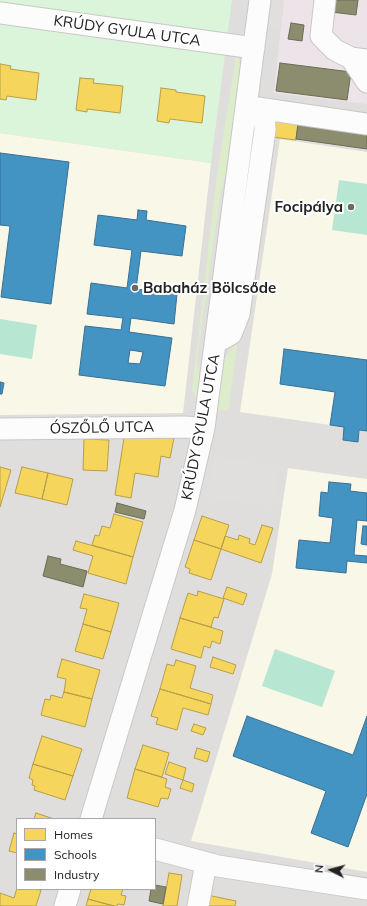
<!DOCTYPE html>
<meta charset="utf-8">
<style>
body{margin:0}
#map{position:relative;width:367px;height:906px;overflow:hidden;background:#f0eeeb;font-family:Mulish,sans-serif}
canvas{display:block}
.legend{position:absolute;left:16px;top:818px;width:140px;height:72px;box-sizing:border-box;background:#fff;border:1px solid #a7a7a7;margin:0;padding:5px 7px;list-style:none;font-size:12px;color:#222}
.legend li{display:flex;align-items:center;gap:8px;height:20px}
.legend b{width:20px;border:1px solid #a7a7a7}
.north{position:absolute;left:311px;top:850px;width:40px;height:40px;-webkit-text-stroke:3px #fff;paint-order:stroke;rotate:276deg;font-size:11px;font-weight:700;line-height:16px;text-align:center;color:#222}
.north::after{content:'';display:block;margin:auto;width:14px;height:18px;background:#222;clip-path:polygon(50% 0,100% 100%,50% 72%,0 100%)}
</style>
<div id="map">
<canvas width="367" height="906"></canvas>
<ul class="legend">
<li><b style="height:11px;background:#f6d55c"></b>Homes</li>
<li><b style="height:11px;background:#4393c3"></b>Schools</li>
<li><b style="height:11px;background:#8c8c6e"></b>Industry</li>
</ul>
<div class="north">N</div>
</div>
<script>
const ctx = document.querySelector('canvas').getContext('2d');
ctx.lineJoin = 'round';
function fill(path, color) { ctx.fillStyle = color; ctx.fill(path, 'evenodd'); }
const toPath = rows => new Path2D(rows.map(r => 'M' + r).join(''));
function stroke(path, color, width, dash) { ctx.strokeStyle = color; ctx.lineWidth = width; ctx.lineCap = dash ? 'butt' : 'round'; ctx.setLineDash(dash || []); ctx.stroke(path); }
function write(font, color, halo, rows, align = 'center') {
  ctx.font = font + ' Mulish,sans-serif'; ctx.lineWidth = 4; ctx.setLineDash([]); ctx.textBaseline = 'middle'; ctx.strokeStyle = halo; ctx.fillStyle = color; for (const [text, x, y, turn = 0] of rows) {
    ctx.save(); ctx.translate(x, y); ctx.rotate((+turn || 0) * Math.PI / 180); ctx.textAlign = isNaN(turn) ? turn : align; if (halo) ctx.strokeText(text, 0, 0); ctx.fillText(text, 0, 0); ctx.restore();
  }
}
const residential = toPath([
 [0,0,367,0,367,906,0,906],
 [17,819,155,819,155,889,17,889]
]);
const industrial = toPath([
 [284,0,367,0,367,104,274,93]
]);
const education = toPath([
 [0,133,211,163,183,413,0,415],
 [280,139,367,152,367,431,359,431,358,442,343,440,344,427,240,412],
 [288,468,367,479,367,872,191,841,272,574]
]);
const grass = toPath([
 [236,56,239,59,241,68,227,168,221,192,197,361,201,379,199,403,192,391,194,370,217,174],
 [238,339,228,411,215,410,221,364]
]);
const park = toPath([
 [0,0,232,0,211,163,0,133]
]);
const pitch = toPath([
 [339,180,367,184,367,235,332,230],
 [0,319,37,325,32,359,0,354],
 [275,649,335,671,322,707,262,686]
]);
const parking = toPath([
 [268,0,284,0,281,29,265,28],
 [221,191,235,193,214,363,197,361],
 [216,456,279,467,272,506,205,497]
]);
const homes = toPath([
 [0,64,11,66,10,69,39,73,36,100,7,96,6,100,0,99,0,64],
 [80,78,94,79,93,83,123,86,120,113,87,109,87,112,76,110,80,78],
 [161,88,176,90,176,92,205,96,202,123,170,119,169,123,157,121,161,88],
 [274,121,298,124,296,140,272,137,274,121],
 [124,438,174,438,170,458,161,456,158,477,135,473,131,498,115,495,124,438],
 [84,439,109,440,107,471,83,470,84,439],
 [0,467,11,470,0,507,0,467],
 [22,467,48,473,42,499,15,493,22,467],
 [48,473,73,479,67,505,42,499,48,473],
 [114,514,143,522,133,557,92,545,95,535,99,536,102,526,110,528,114,514],
 [202,516,229,525,221,549,194,540,202,516],
 [262,525,273,528,261,563,221,549,225,536,238,540,239,535,250,539,249,543,255,545,262,525],
 [194,540,221,549,211,580,189,573,190,569,185,567,194,540],
 [76,541,133,557,126,584,88,573,93,556,73,550,76,541],
 [227,587,247,594,243,605,223,598,227,587],
 [198,591,224,599,218,618,214,617,211,627,180,618,188,593,197,596,198,591],
 [84,594,119,603,111,632,83,624,87,609,80,608,84,594],
 [180,618,223,631,220,644,212,641,210,648,204,646,201,658,171,649,180,618],
 [83,624,111,632,103,659,75,651,83,624],
 [213,657,236,665,233,674,210,667,213,657],
 [62,659,100,670,92,699,64,692,66,679,57,677,62,659],
 [176,660,196,666,190,688,213,695,211,704,160,689,167,664,174,666,176,660],
 [160,689,211,704,208,715,183,708,177,730,156,724,158,718,151,716,160,689],
 [64,692,92,699,85,727,41,715,45,699,50,700,51,695,62,698,64,692],
 [194,724,206,728,203,735,191,731,194,724],
 [42,736,82,749,73,776,33,764,42,736],
 [143,745,169,753,162,777,135,769,143,745],
 [197,748,210,752,207,762,194,758,197,748],
 [169,762,186,768,183,780,165,774,169,762],
 [33,764,73,776,65,800,34,790,35,786,32,785,33,780,29,778,33,764],
 [135,769,167,779,165,787,171,789,168,799,161,798,158,807,127,798,135,769],
 [183,780,194,784,192,792,180,788,183,780],
 [36,813,54,819,34,819,36,813],
 [14,833,17,834,17,853,9,851,14,833],
 [169,873,182,875,177,906,163,906,169,873],
 [17,888,41,890,36,906,0,906,0,893,14,898,17,888],
 [91,889,123,889,121,895,126,896,124,905,118,904,117,906,114,906,88,899,91,889],
 [207,895,236,901,235,906,205,906,207,895],
 [88,899,114,906,86,906,88,899]
]);
const schools = toPath([
 [0,153,69,162,51,304,1,297,10,226,0,225,0,153],
 [138,210,147,211,146,220,186,226,182,256,141,251,136,289,177,294,174,324,131,318,129,332,172,338,165,386,79,375,85,326,121,330,123,318,87,314,91,283,127,288,132,250,94,245,98,215,137,220,138,210],
 [130,350,143,352,140,364,128,363,130,350],
 [284,349,367,360,367,431,359,430,358,442,343,440,344,427,330,425,335,392,280,384,284,349],
 [0,382,4,383,2,394,0,394,0,382],
 [329,482,351,484,350,491,367,493,367,521,357,520,354,555,367,556,367,563,347,561,346,573,296,568,299,540,330,543,333,518,319,516,321,492,328,493,329,482],
 [363,526,367,526,367,545,361,544,363,526],
 [247,716,353,755,367,716,367,794,348,847,311,833,326,791,233,756,247,716]
]);
const industry = toPath([
 [332,0,358,0,356,15,331,12,332,0],
 [291,23,304,25,302,41,288,39,291,23],
 [280,63,351,72,347,100,276,91,280,63],
 [298,124,367,134,367,149,296,139,298,124],
 [117,503,146,511,144,519,115,512,117,503],
 [48,556,61,559,60,564,87,571,83,587,43,576,48,556],
 [155,885,166,887,163,904,149,901,151,889,155,889,155,885]
]);
const minor = toPath([
 [325,0,321,36,335,50,351,58,367,60],
 [0,13,254,48],
 [351,58,367,82],
 [251,107,367,124],
 [217,342,231,334,239,314,265,130,264,109],
 [0,429,183,427,204,428],
 [91,819,185,510,204,428,260,0],
 [155,849,218,866,367,889],
 [65,906,70,889],
 [198,906,206,863]
]);
const markers = [
 [351,207,4,"#6a6968"],
 [135,288,4,"#6a6968"]
];
const streetNames = [
 ["KRÚDY GYULA UTCA",127,31,8],
 ["KRÚDY GYULA UTCA",201,427,-79],
 ["ÓSZŐLŐ UTCA",102,428,-1]
];
const poiNames = [
 ["Focipálya",343,207],
 ["Babaház Bölcsőde",143,288,"left"]
];
fill(residential, '#dfdedc');
fill(industrial, '#ede4e9');
fill(education, '#f8f7e8');
fill(grass, '#ddeccb');
fill(park, '#daf5da');
fill(pitch, '#b7e6d2');
fill(parking, '#e0dfde');
fill(homes, '#f6d55c');
stroke(homes, '#b69f4b', 1);
fill(schools, '#4393c3');
stroke(schools, '#397193', 1);
fill(industry, '#8c8c6e');
stroke(industry, '#6c6c57', 1);
stroke(minor, '#c9c8c7', 23);
stroke(minor, '#fdfcfc', 21);
for (const [x, y, r, color] of markers) { const dot = new Path2D(); dot.arc(x, y, r, 0, 2 * Math.PI); ctx.fillStyle = color; ctx.fill(dot); stroke(dot, '#fff', 1.5); }
write('15px', '#222', '#fff', streetNames);
write('bold 15px', '#222', '#fff', poiNames, 'right');
</script>
